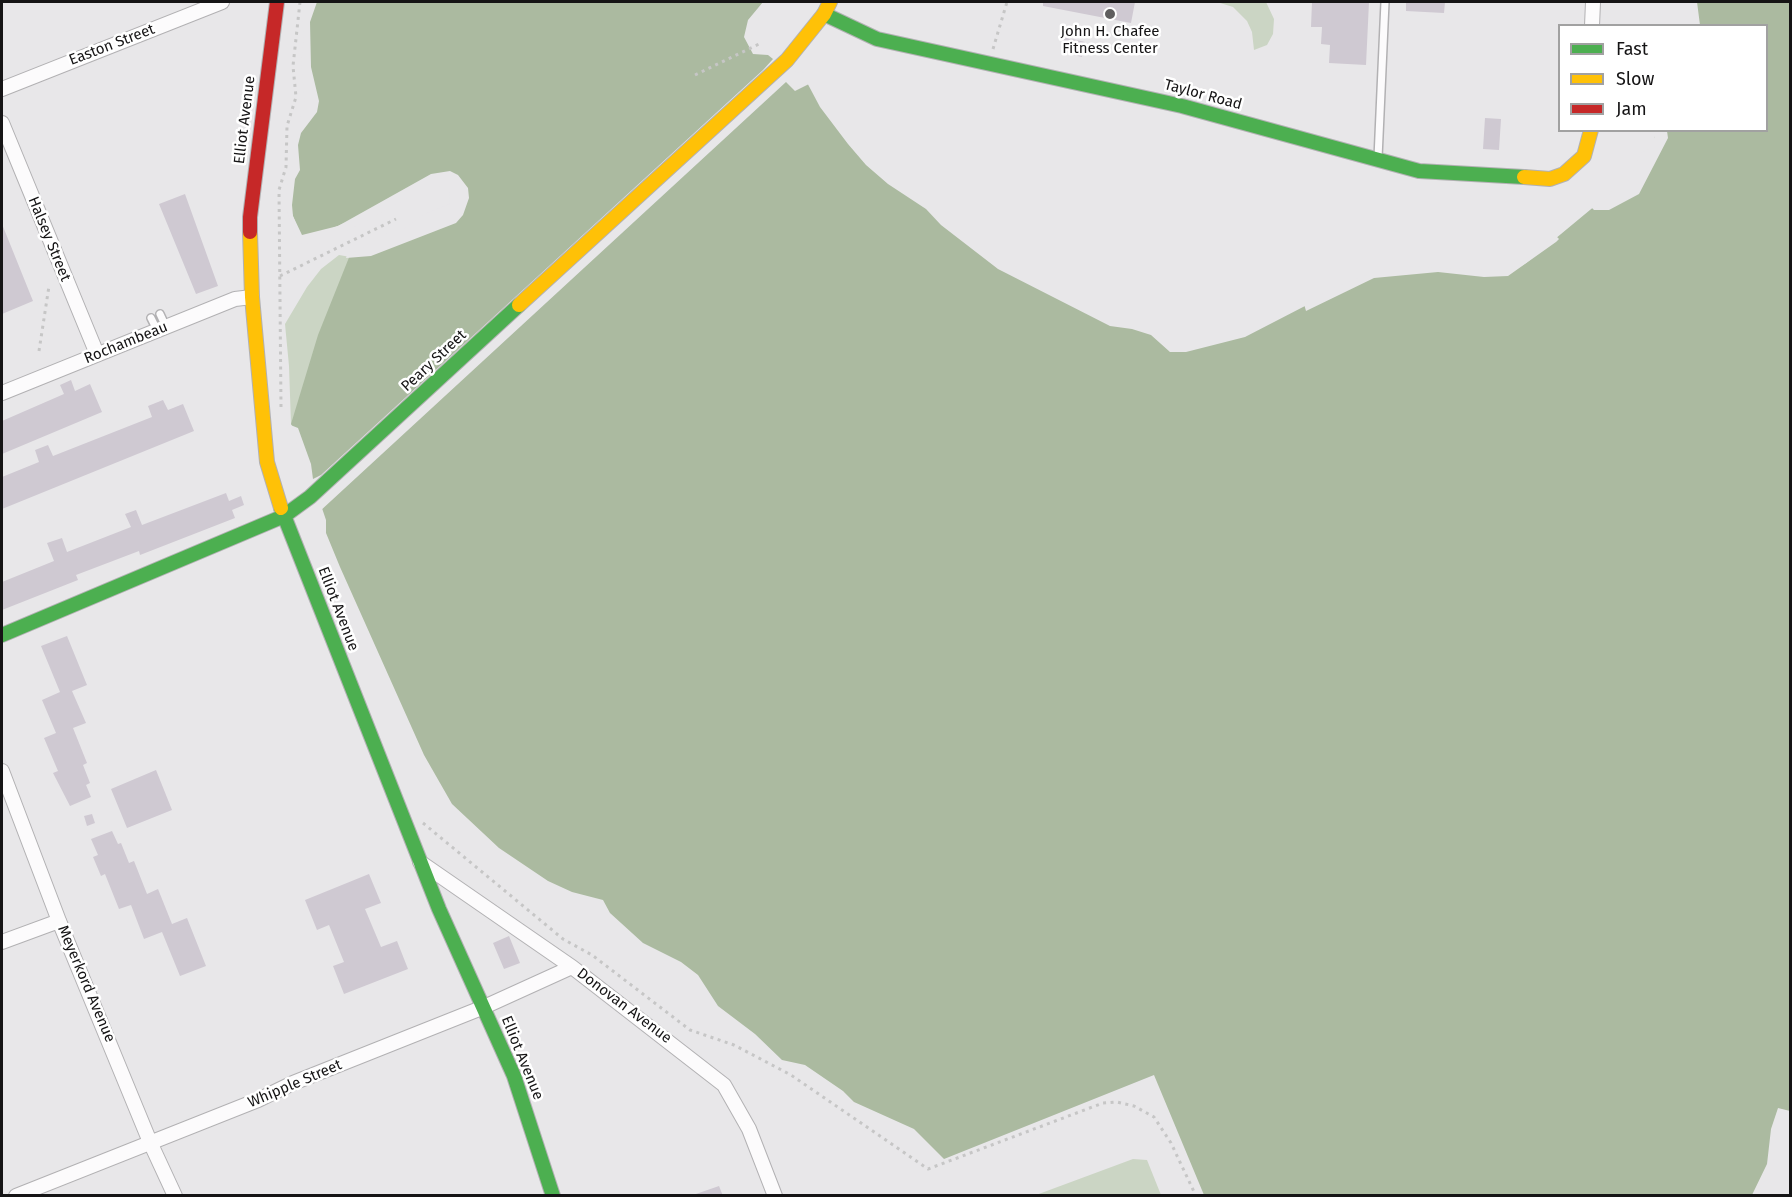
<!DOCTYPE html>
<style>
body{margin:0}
#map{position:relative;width:1792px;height:1197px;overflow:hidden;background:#e8e7e9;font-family:"Fira Sans",sans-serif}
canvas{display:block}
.frame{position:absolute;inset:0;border:3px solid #151415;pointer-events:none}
.legend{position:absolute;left:1558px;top:24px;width:210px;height:108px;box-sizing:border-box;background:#fff;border:2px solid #a1a1a1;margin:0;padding:8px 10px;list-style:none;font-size:18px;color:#151415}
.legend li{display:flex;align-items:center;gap:12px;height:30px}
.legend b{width:30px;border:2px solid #a1a1a1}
</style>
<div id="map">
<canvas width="1792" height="1197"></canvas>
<div class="frame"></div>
<ul class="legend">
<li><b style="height:8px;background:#4caf50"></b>Fast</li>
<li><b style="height:8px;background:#ffc107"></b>Slow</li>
<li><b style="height:8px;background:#c62828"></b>Jam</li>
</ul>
</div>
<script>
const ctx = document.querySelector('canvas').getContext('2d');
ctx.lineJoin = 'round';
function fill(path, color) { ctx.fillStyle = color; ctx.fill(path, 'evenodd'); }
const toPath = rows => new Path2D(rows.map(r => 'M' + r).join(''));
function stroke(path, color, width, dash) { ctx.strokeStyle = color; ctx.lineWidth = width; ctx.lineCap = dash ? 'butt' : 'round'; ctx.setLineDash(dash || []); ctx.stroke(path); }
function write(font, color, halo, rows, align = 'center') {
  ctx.font = font + ' "Fira Sans",sans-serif'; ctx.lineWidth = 5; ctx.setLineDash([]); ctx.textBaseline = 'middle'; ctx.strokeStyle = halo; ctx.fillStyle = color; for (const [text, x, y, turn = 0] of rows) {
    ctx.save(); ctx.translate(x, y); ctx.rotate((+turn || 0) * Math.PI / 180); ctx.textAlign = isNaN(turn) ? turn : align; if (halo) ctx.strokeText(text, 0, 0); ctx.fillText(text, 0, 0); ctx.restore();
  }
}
const green = toPath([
 [1217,2,1266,2,1274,19,1273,34,1267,45,1254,50,1252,32,1247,21,1233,7],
 [339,255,356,258,311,464,291,424,289,366,285,324,307,287,321,269],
 [1133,1159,1147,1160,1161,1195,1036,1195]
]);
const water = toPath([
 [314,2,763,2,748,37,752,47,766,50,795,75,803,75,820,107,848,144,866,165,888,184,926,209,941,225,998,269,1110,326,1132,329,1151,335,1170,352,1186,352,1245,337,1334,291,1375,274,1404,269,1507,274,1526,263,1596,205,1630,184,1652,151,1656,131,1766,130,1766,26,1682,25,1679,2,1790,2,1790,1118,1777,1117,1772,1155,1753,1195,1204,1195,1154,1075,944,1159,914,1129,854,1102,843,1091,805,1065,782,1060,755,1034,718,1006,698,975,681,962,643,943,610,913,603,900,572,892,548,881,499,848,452,804,424,755,340,567,326,533,326,520,297,434,291,424,318,335,350,255,406,231,453,206,451,191,437,183,303,241,288,204,298,157,295,141,308,106,305,20]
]);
const pier = toPath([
 [311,2,317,2,310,22,311,67,319,101,317,112,301,133,298,145,300,170,295,179,292,205,293,216,302,235,338,226,431,174,450,171,458,175,468,188,469,198,463,215,456,223,371,256,346,258,348,252,357,251,388,232,405,228,425,214,450,204,449,192,438,186,412,196,325,243,302,244,295,236,287,211,286,188,295,157,292,140,305,106,301,61,304,39,302,20],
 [763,2,766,2,764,7,751,37,754,44,775,46,778,53,780,52,796,72,805,73,811,83,795,91,786,82,319,512,294,435,288,424,298,428,311,464,313,479,321,475,763,70,773,59,768,55,753,54,744,37,748,20],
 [1676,2,1697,2,1700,25,1677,25],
 [1653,130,1667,131,1668,138,1639,194,1609,210,1594,210,1590,206,1606,198,1623,180,1628,181,1642,152,1650,149,1655,136],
 [1555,235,1559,239,1556,242,1508,276,1484,277,1438,272,1374,278,1306,311,1304,304,1333,288,1374,272,1404,266,1506,271,1524,261],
 [1778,1108,1790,1111,1790,1121,1779,1120,1772,1168,1757,1196,1752,1195,1767,1164,1771,1129]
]);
const building = toPath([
 [1043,2,1135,2,1131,23,1043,6],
 [1312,2,1369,2,1366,65,1329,63,1330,45,1321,44,1322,27,1311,27],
 [1406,2,1445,2,1444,13,1406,11],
 [1064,37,1085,42,1082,57,1062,52],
 [1485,118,1501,119,1499,150,1483,149],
 [185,194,218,286,196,294,159,204],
 [2,224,33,301,2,314],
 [71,380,75,391,90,384,102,412,2,454,2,421,64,394,60,385],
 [163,400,168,410,183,404,194,431,2,509,2,477,39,462,35,450,48,445,53,456,152,417,148,406],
 [226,493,229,501,241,496,244,505,232,510,235,518,140,555,139,551,76,575,78,580,2,610,2,582,54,561,47,543,62,538,67,552,131,527,125,514,136,510,142,525],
 [67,636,87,685,72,691,86,723,73,728,87,763,83,765,90,783,86,785,91,797,70,806,53,773,58,771,44,738,56,733,42,700,60,692,41,646],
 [156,770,172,810,127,828,111,789],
 [92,814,95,823,87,826,84,816],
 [112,831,118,844,121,843,129,863,134,861,147,894,158,889,172,924,187,918,206,966,180,976,162,932,144,939,131,905,119,909,105,874,101,876,93,857,98,855,91,839],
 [369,874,381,903,365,909,381,947,397,941,408,969,344,994,333,966,344,962,329,925,317,930,305,900],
 [509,936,520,963,504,969,493,943],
 [719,1186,723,1196,693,1196,693,1195]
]);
const path = toPath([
 [993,49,1007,2],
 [695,75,759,44],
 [280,276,396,219],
 [39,351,49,286],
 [281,407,279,190,286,167,287,126,296,97,293,66,300,2],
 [423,823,563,939,592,955,690,1030,734,1045,791,1075,928,1169,1103,1103,1117,1102,1134,1106,1154,1117,1171,1143,1196,1196]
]);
const lane = toPath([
 [1378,158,1385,2],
 [160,314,166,327],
 [151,318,157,330]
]);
const street = toPath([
 [1592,26,1593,2],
 [2,89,222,2],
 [2,123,97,354],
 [2,393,235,299,252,297],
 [2,771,59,921,150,1142,175,1196],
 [420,862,572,967,724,1085,749,1129,775,1196],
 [2,942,59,921],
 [16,1196,258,1100,293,1083,484,1007,572,967]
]);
const fast = toPath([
 [824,14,877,39,1182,106,1419,171,1524,177],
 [281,508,439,909,514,1076,553,1196],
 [2,635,284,516,310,497,519,305]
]);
const slow = toPath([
 [1524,177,1550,179,1564,174,1584,156,1591,130],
 [250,232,252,297,267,462,281,508],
 [519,305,787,60,824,14,830,2]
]);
const jam = toPath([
 [250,232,250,217,277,2]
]);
const markers = [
 [1110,14,6,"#5f5e5f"]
];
const poiNames = [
 ["John H. Chafee",1110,32],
 ["Fitness Center",1110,49]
];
const streetNames = [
 ["Easton Street",112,45,-21],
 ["Taylor Road",1203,95,15],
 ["Elliot Avenue",245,120,-83],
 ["Halsey Street",49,239,68],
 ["Rochambeau",126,343,-22],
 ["Peary Street",434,361,-43],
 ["Elliot Avenue",338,609,69],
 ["Meyerkord Avenue",86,984,67],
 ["Donovan Avenue",624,1006,37],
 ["Elliot Avenue",522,1058,68],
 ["Whipple Street",295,1084,-23]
];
fill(green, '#cbd5c4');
fill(water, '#abbaa0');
fill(pier, '#e8e7e9');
fill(building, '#cfc9d2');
stroke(lane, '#b2b1b3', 10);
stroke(street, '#b2b1b3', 16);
stroke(fast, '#b2b1b3', 16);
stroke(slow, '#b2b1b3', 16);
stroke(jam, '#b2b1b3', 16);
stroke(path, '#c6c6c6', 3, [3, 4.5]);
stroke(lane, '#fcfbfc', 7);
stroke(street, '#fcfbfc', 14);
stroke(fast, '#4caf50', 14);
stroke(slow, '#ffc107', 14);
stroke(jam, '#c62828', 14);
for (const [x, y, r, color] of markers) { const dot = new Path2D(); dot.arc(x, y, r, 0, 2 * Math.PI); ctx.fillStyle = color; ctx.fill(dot); stroke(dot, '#fff', 2); }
write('15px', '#151415', '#fff', poiNames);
write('15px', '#151415', '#fff', streetNames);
</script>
